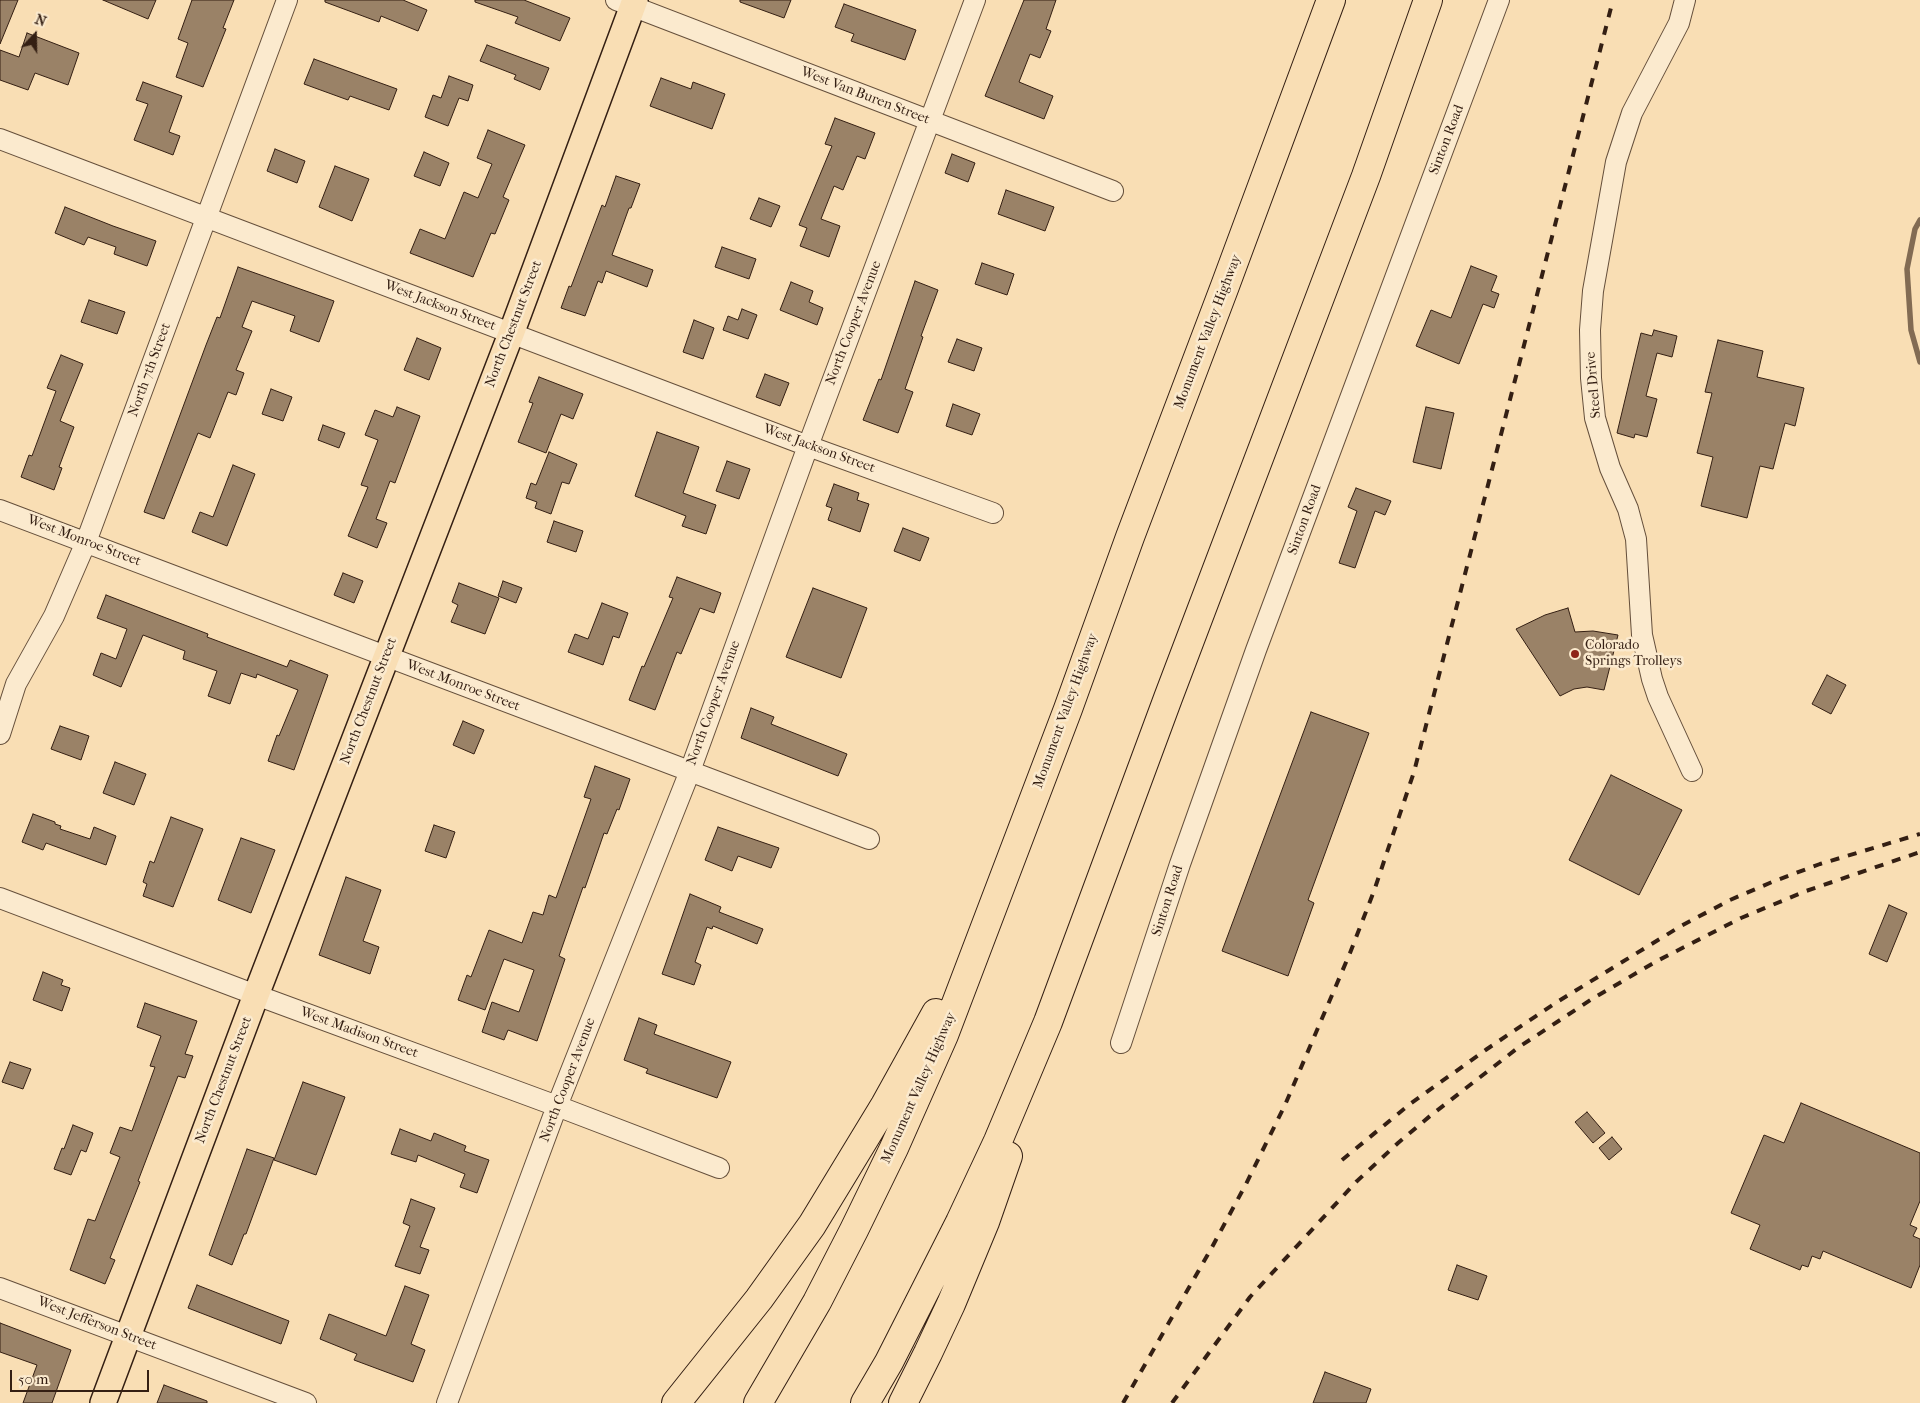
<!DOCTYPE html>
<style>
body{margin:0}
#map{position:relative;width:1920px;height:1403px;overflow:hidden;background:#f9deb4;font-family:"IM FELL French Canon",serif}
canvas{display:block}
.north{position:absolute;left:10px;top:10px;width:50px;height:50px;-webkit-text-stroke:4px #fbeace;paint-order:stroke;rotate:21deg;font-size:14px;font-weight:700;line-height:20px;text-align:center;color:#341f13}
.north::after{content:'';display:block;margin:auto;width:18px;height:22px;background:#341f13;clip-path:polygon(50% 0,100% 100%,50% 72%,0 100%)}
.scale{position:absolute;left:10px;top:1370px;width:139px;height:22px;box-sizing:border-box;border:2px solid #341f13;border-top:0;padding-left:6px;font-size:15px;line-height:18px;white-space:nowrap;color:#341f13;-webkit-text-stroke:4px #fbeace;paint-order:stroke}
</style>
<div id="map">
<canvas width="1920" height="1403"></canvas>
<div class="north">N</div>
<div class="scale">50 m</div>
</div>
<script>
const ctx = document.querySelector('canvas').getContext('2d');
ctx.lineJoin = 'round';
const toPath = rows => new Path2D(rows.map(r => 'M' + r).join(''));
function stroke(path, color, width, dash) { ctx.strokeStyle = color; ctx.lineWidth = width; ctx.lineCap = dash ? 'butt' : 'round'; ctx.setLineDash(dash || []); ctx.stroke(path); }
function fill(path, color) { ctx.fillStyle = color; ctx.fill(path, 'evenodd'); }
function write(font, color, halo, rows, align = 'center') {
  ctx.font = font + ' "IM FELL French Canon",serif'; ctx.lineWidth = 5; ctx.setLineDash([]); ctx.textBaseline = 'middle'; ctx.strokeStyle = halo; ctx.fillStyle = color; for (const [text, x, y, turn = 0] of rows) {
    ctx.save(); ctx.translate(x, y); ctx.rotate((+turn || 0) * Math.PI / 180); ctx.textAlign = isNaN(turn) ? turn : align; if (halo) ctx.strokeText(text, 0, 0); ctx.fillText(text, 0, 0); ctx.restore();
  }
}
const stream = toPath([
 [1920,220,1915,229,1907,269,1911,330,1920,362]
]);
const building = toPath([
 [0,0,18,0,0,44,0,0],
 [103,0,156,0,148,19,103,0],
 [192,0,234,0,223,28,226,29,203,87,176,77,188,43,178,39,192,0],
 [325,0,403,0,427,10,418,31,381,16,379,22,325,2,325,0],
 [475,0,524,0,570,18,560,41,515,23,518,17,475,2,475,0],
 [740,0,791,0,784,18,740,2,740,0],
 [1024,0,1056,0,1046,29,1051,31,1040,58,1030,54,1019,82,1053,96,1044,119,985,96,1024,0],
 [844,4,916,30,905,60,851,41,854,34,835,27,844,4],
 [27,33,79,53,68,85,35,73,28,90,0,80,0,50,19,57,27,33],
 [487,45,549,68,540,90,514,79,516,75,480,61,487,45],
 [314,59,397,89,389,110,350,96,348,100,304,84,314,59],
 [449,76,473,85,468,101,459,98,448,126,425,117,433,95,441,98,449,76],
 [661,78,691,89,693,82,725,94,712,129,650,106,661,78],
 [143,82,182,96,169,132,180,136,173,155,134,140,148,104,136,100,143,82],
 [835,118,875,133,865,159,857,156,843,190,834,186,821,219,840,226,829,257,800,246,807,228,799,225,832,146,825,144,835,118],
 [488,130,525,145,503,197,509,200,495,234,491,233,473,277,410,253,420,229,445,239,464,192,478,198,492,164,477,158,488,130],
 [275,149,305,161,297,183,267,171,275,149],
 [424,152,449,163,440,186,414,176,424,152],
 [952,154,975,163,968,182,945,173,952,154],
 [335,166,369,179,352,221,319,207,335,166],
 [616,176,640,184,631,208,629,208,612,255,653,270,647,287,606,271,602,283,598,281,585,316,561,308,569,286,571,287,602,205,605,207,616,176],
 [1006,190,1054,207,1045,231,998,214,1006,190],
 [759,198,780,206,771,227,750,219,759,198],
 [65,207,113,226,156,241,147,266,114,254,116,247,88,237,84,245,55,233,65,207],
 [722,247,756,259,749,279,715,267,722,247],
 [982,263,1014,274,1007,295,975,284,982,263],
 [1471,266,1497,276,1491,291,1499,294,1494,308,1483,304,1459,364,1416,346,1431,310,1451,318,1471,266],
 [238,267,334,301,319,342,290,331,295,316,252,301,242,327,252,331,236,370,244,373,236,395,228,392,210,438,198,433,164,519,144,512,206,345,217,317,220,318,238,267],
 [915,281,938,290,921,336,923,337,905,389,913,392,898,433,863,420,879,379,881,380,915,281],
 [791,282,813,291,809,302,823,308,817,325,780,310,791,282],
 [89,300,125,312,117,334,81,322,89,300],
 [742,309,757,315,748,339,723,330,728,316,738,320,742,309],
 [694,320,714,328,703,359,683,352,694,320],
 [1654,330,1677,336,1672,357,1657,353,1646,396,1657,399,1647,437,1635,434,1634,438,1617,433,1641,333,1652,336,1654,330],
 [417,338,441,348,429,380,404,370,417,338],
 [957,339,982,348,974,371,948,362,957,339],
 [1718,340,1763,351,1757,377,1804,388,1795,426,1785,423,1773,469,1760,466,1747,518,1701,506,1713,457,1697,453,1712,393,1705,392,1718,340],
 [61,355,83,364,60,421,74,427,59,467,62,468,54,490,21,477,29,455,32,456,56,391,47,388,61,355],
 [765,374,789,383,780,406,756,397,765,374],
 [539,377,583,394,573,419,561,414,546,453,518,442,533,403,529,402,539,377],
 [271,389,292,397,283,421,262,414,271,389],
 [953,404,980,414,972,435,946,426,953,404],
 [397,407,420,416,395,483,390,481,376,519,387,523,377,548,348,536,368,487,361,485,378,440,365,435,375,410,393,417,397,407],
 [1426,407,1454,413,1441,469,1413,462,1426,407],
 [323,425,345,433,339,448,318,440,323,425],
 [657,432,699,447,683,493,716,505,706,534,682,526,686,516,635,496,657,432],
 [549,452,577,464,569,484,562,482,551,514,535,508,537,502,526,498,531,483,536,485,549,452],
 [727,461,750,469,739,499,716,491,727,461],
 [233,465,255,474,227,546,192,532,200,512,213,517,233,465],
 [834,484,859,493,857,500,869,504,860,532,828,520,832,508,826,506,834,484],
 [1356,488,1391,501,1385,515,1375,511,1355,568,1339,563,1357,511,1348,507,1356,488],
 [554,521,583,531,576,552,547,542,554,521],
 [903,528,929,538,920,561,894,551,903,528],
 [343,573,363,581,354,603,334,595,343,573],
 [677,577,721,593,714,613,700,608,681,654,677,652,655,710,629,700,642,666,644,667,673,598,669,597,677,577],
 [503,581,522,588,516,603,498,596,503,581],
 [459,583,499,598,485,634,451,622,458,605,452,602,459,583],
 [813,588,867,608,841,678,786,657,813,588],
 [106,595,208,634,207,637,287,667,290,660,328,675,294,770,268,761,277,735,279,736,298,690,257,674,256,678,241,673,230,704,208,696,217,671,183,659,185,651,143,635,121,687,93,675,101,653,116,659,127,629,97,618,106,595],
 [602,603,628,613,619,638,613,636,603,665,568,652,575,634,588,639,602,603],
 [1568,608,1575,632,1593,631,1618,635,1604,690,1587,687,1574,689,1560,696,1516,629,1545,615,1568,608],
 [1827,675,1846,685,1831,714,1812,704,1827,675],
 [751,708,774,717,771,724,847,754,838,776,741,738,751,708],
 [1311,712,1369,733,1308,900,1314,903,1288,976,1222,951,1311,712],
 [463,721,484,730,474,754,453,745,463,721],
 [60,726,89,736,81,760,51,749,60,726],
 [115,762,146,774,134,805,103,793,115,762],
 [595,766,630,779,619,810,617,809,607,834,604,833,585,888,583,887,559,956,565,959,537,1041,508,1030,504,1040,482,1032,492,1002,519,1012,534,970,504,959,485,1010,458,1000,467,975,471,977,489,930,522,943,533,912,543,915,549,895,556,898,591,799,584,797,595,766],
 [1611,775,1682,810,1639,895,1569,860,1611,775],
 [33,814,55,822,55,824,61,826,60,829,90,839,94,827,116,836,106,865,46,843,43,850,22,842,33,814],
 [171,817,203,829,173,907,143,896,147,884,143,882,150,861,154,863,171,817],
 [434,825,455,832,446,858,425,851,434,825],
 [718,827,779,848,771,868,738,856,732,871,705,860,718,827],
 [241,838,275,850,251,913,218,900,241,838],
 [346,877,381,890,363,941,379,947,370,974,319,955,346,877],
 [690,894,721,907,719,912,763,929,757,944,713,926,712,929,707,927,695,962,701,965,694,985,662,974,690,894],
 [1889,905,1907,913,1887,962,1869,954,1889,905],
 [43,972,63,980,61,985,70,988,62,1011,33,1000,43,972],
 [145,1003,197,1021,185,1054,193,1056,185,1078,178,1076,138,1181,140,1182,110,1258,115,1260,105,1284,70,1270,88,1219,95,1221,120,1157,110,1153,120,1127,132,1131,155,1067,150,1066,161,1036,137,1027,145,1003],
 [639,1018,657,1025,654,1034,731,1062,717,1098,646,1073,648,1069,624,1060,639,1018],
 [10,1062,31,1069,23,1089,2,1082,10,1062],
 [303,1082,345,1097,316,1175,274,1160,303,1082],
 [1801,1103,1920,1153,1920,1201,1910,1225,1917,1228,1913,1236,1920,1239,1920,1265,1911,1288,1823,1251,1820,1259,1812,1256,1808,1267,1802,1265,1800,1270,1750,1249,1760,1225,1731,1213,1764,1135,1784,1143,1801,1103],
 [1587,1112,1605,1133,1593,1143,1575,1122,1587,1112],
 [73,1125,93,1133,86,1152,81,1150,71,1175,54,1169,62,1148,64,1149,73,1125],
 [400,1129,431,1141,434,1133,466,1146,464,1151,489,1160,477,1193,460,1187,465,1174,418,1155,416,1162,391,1154,400,1129],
 [1612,1137,1622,1149,1609,1160,1599,1148,1612,1137],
 [247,1149,274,1158,246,1234,244,1234,232,1265,209,1255,247,1149],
 [411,1199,435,1208,420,1247,429,1250,420,1274,395,1266,410,1226,403,1223,411,1199],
 [1457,1265,1487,1276,1478,1300,1448,1290,1457,1265],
 [197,1285,289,1321,281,1344,188,1308,197,1285],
 [405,1286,429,1295,411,1344,425,1350,413,1382,354,1360,357,1354,320,1339,329,1314,386,1336,405,1286],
 [0,1323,71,1350,52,1403,23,1403,37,1365,0,1352,0,1323],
 [1325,1372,1371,1389,1366,1403,1313,1403,1325,1372],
 [164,1385,207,1401,207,1403,157,1403,164,1385]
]);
const minor = toPath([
 [616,0,1113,191],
 [1685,0,1679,23,1632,113,1616,162,1593,291,1590,330,1591,378,1595,418,1610,468,1628,509,1636,539,1642,635,1652,679,1658,697,1692,771],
 [0,139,808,446,993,513],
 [0,510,869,839],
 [0,734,16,684,54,616,86,542,287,0],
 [0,898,256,995,557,1106,719,1168],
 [1121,1043,1180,864,1256,650,1499,0],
 [0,1288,306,1403],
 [447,1403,557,1106,690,771,808,446,975,0]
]);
const major = toPath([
 [103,1403,256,995,511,334,635,0]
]);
const highway = toPath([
 [676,1403,759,1299,812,1225,885,1105,936,1013],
 [758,1403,817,1302,854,1230,894,1148,944,1035,1068,709,1130,537,1225,286,1331,0],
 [865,1403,889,1362,960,1222,998,1141,1048,1022,1168,698,1366,176,1428,0],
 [903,1403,928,1353,951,1304,985,1222,1008,1156]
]);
const rail = toPath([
 [1342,1160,1410,1104,1487,1049,1557,1002,1681,926,1730,900,1772,882,1820,864,1920,834],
 [1123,1403,1211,1249,1246,1184,1285,1105,1350,953,1374,891,1414,772,1613,0],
 [1172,1403,1250,1297,1356,1182,1398,1143,1430,1116,1519,1047,1592,999,1657,961,1741,918,1806,891,1920,852]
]);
const markers = [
 [1575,654,5,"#8f2418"]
];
const streetNames = [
 ["West Van Buren Street",865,96,21],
 ["Sinton Road",1447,140,-69],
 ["West Jackson Street",440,306,21],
 ["North Cooper Avenue",854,323,-69],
 ["North Chestnut Street",514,324,-69],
 ["Monument Valley Highway",1208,332,-69],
 ["North 7th Street",150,370,-70],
 ["Steel Drive",1594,385,-95],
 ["West Jackson Street",819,449,20],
 ["Sinton Road",1305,520,-70],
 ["West Monroe Street",84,541,21],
 ["West Monroe Street",463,686,21],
 ["North Chestnut Street",369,701,-69],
 ["North Cooper Avenue",714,703,-70],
 ["Monument Valley Highway",1066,711,-70],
 ["Sinton Road",1168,901,-72],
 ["West Madison Street",359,1033,20],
 ["North Chestnut Street",224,1080,-69],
 ["North Cooper Avenue",568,1080,-69],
 ["Monument Valley Highway",919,1088,-66],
 ["West Jefferson Street",97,1324,21]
];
const poiNames = [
 ["Colorado",1585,646],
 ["Springs Trolleys",1585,662]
];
stroke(stream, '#826b53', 5.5);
fill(building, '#9a8267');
stroke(building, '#341f13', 1);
stroke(minor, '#654f3b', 22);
stroke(major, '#341f13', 28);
stroke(highway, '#341f13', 30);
stroke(minor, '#fbeace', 20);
stroke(major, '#f9deb4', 25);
stroke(highway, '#f9deb4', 28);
stroke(rail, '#341f13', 4, [9, 9]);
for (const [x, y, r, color] of markers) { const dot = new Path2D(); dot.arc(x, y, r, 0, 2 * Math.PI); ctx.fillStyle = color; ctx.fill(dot); stroke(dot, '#fbeace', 2); }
write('14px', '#341f13', '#fbeace', streetNames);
write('14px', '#341f13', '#fbeace', poiNames, 'left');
</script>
